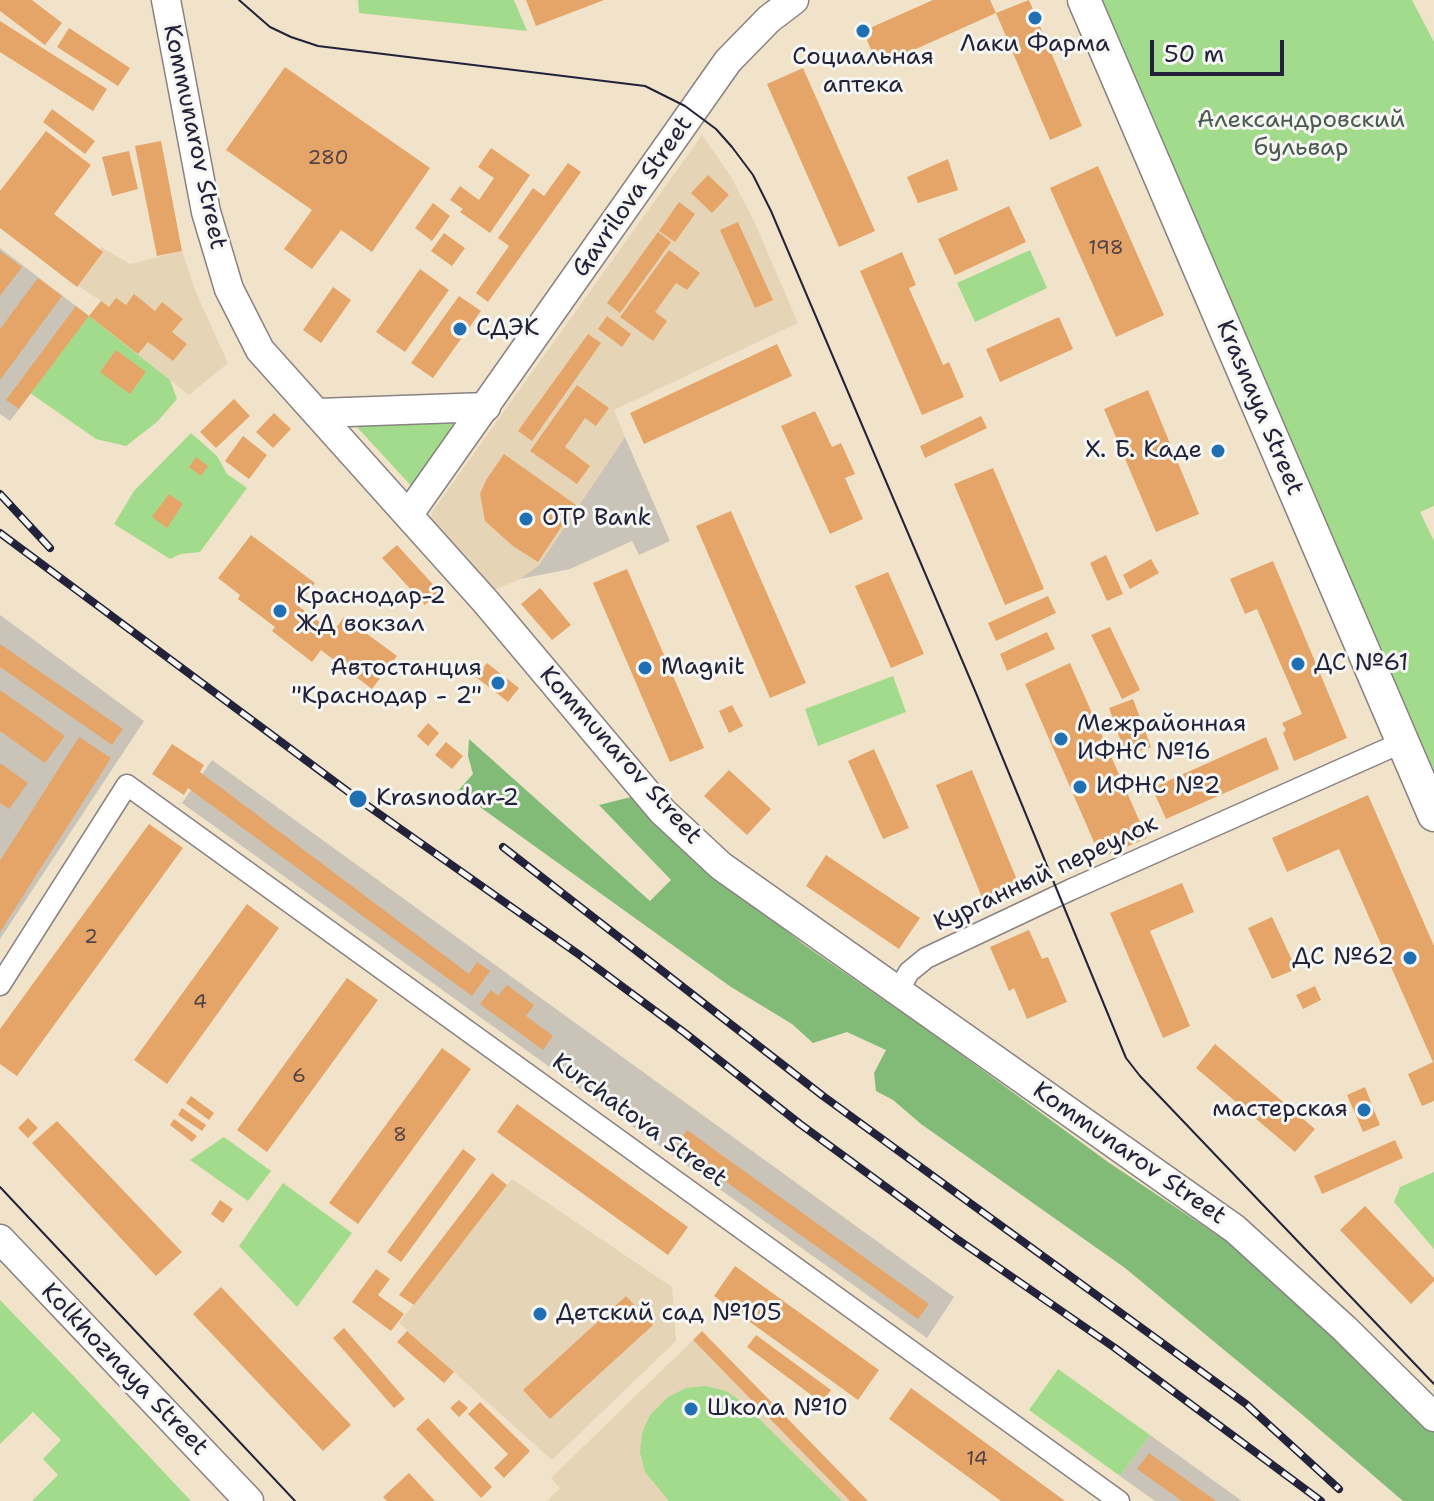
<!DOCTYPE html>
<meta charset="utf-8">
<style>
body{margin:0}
#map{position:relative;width:1434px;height:1501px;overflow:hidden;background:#f1e3c9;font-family:"Shantell Sans",sans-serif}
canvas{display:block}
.scale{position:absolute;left:1150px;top:40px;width:134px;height:36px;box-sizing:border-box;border:4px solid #22223b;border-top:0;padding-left:10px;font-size:24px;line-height:28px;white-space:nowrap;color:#22223b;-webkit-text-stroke:6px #f6f6f2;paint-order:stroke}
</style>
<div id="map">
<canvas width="1434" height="1501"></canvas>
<div class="scale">50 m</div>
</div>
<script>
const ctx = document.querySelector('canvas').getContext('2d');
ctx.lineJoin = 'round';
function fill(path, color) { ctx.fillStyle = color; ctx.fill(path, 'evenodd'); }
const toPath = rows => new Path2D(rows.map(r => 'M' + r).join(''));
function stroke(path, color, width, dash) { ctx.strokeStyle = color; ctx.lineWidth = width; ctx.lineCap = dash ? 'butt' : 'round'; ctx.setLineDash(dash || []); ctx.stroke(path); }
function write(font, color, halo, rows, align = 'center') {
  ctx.font = font + ' "Shantell Sans",sans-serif'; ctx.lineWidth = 6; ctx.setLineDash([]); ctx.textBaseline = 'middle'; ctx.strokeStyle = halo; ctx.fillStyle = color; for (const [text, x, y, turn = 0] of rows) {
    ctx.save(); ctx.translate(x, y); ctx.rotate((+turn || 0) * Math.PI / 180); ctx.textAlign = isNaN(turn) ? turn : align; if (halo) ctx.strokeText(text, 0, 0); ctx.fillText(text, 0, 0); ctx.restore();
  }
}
const built = toPath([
 [702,135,730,175,754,221,798,323,614,410,625,437,539,565,520,579,492,591,430,522,432,512],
 [101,247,130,264,182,251,195,290,228,363,189,395,89,316,101,301,73,282],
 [512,1179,672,1287,676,1341,552,1460,399,1323],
 [693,1340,850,1501,547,1501,560,1488,551,1478]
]);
const industrial = toPath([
 [0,248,89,316,10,421,0,414],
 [625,437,670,541,639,555,632,541,570,569,520,579,539,565],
 [0,615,144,721,0,939],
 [212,760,954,1297,927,1338,182,803],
 [1150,1435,1242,1501,1155,1501,1120,1476]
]);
const green = toPath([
 [358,0,514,0,527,31,359,13],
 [1099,0,1412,0,1434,42,1434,506,1420,512,1434,541,1434,778],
 [1030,250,1047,288,975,322,957,283],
 [89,316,170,380,177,399,157,422,126,446,96,439,30,393],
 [468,418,415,490,355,425],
 [191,433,217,456,227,474,247,488,200,552,181,554,170,559,114,524,134,491],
 [893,676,906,712,818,746,805,709],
 [224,1137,271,1171,248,1201,190,1160],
 [1434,1172,1434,1249,1394,1202,1400,1187],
 [283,1183,352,1233,297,1307,239,1246],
 [0,1300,66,1368,191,1501,32,1501,58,1475,43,1459,61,1440,33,1412,0,1444],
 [1058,1369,1150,1435,1120,1476,1029,1410],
 [706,1386,726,1391,742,1402,842,1501,669,1501,645,1472,640,1453,642,1433,650,1415,668,1397,686,1388]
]);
const forest = toPath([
 [469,739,650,901,671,880,599,805,631,797,675,843,803,944,936,1036,1108,1162,1229,1243,1328,1329,1434,1430,1434,1501,1403,1501,1298,1411,1125,1268,921,1124,893,1100,876,1091,874,1073,886,1050,847,1032,813,1043,792,1024,731,987,480,807,448,802,473,774,468,756]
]);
const building = toPath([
 [0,0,32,0,62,23,45,45,0,11],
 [526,0,604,0,536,26],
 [933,0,990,0,996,13,1029,0,1082,126,1050,140,996,13,878,66,863,31],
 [0,21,107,89,93,111,0,52],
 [69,28,130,68,118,86,57,47],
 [285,67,430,168,372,252,341,230,312,269,284,249,312,210,226,150],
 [803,68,875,231,839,247,767,84],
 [52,109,95,141,85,154,43,122],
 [46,131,91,165,54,214,103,252,77,287,0,228,0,191],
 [161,141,182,251,157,256,135,146],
 [491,148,530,175,490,233,460,212,463,209,450,200,460,186,479,200,494,178,478,167],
 [129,151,138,189,112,196,102,157],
 [948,159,958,190,918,203,907,177],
 [568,163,581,172,488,302,476,293,509,246,498,238,533,188,544,196],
 [1098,166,1164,315,1116,337,1050,188],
 [708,175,729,195,712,213,691,193],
 [679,202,695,214,675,242,659,231],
 [433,203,450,216,432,241,415,228],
 [1009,206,1026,242,955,275,938,239],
 [738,222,773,300,755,308,720,230],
 [658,232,671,242,620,313,607,303],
 [444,233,465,248,452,266,431,251],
 [669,250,700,273,687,290,676,283,655,312,667,321,653,341,620,317],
 [0,251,22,267,0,296],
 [902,252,916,285,909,288,943,365,949,362,964,397,922,415,860,271],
 [420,269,449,290,405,352,376,332],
 [38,278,62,296,0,380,0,329],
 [333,287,351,300,321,343,303,330],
 [134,294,155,311,162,302,183,319,172,332,187,344,173,361,148,342,138,354,89,316,101,301,109,307,116,298,126,305],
 [459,296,481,311,433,378,411,363],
 [76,306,89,316,19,409,6,400],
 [607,316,631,334,622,347,598,329],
 [1059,317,1073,349,1000,382,986,349],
 [588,334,601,343,532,441,518,431],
 [777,344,792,376,644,444,630,413],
 [116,350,146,372,130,394,100,372],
 [577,385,609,408,596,426,585,418,565,447,590,466,577,484,530,451],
 [1148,390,1199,514,1156,532,1104,409],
 [234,399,250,416,216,448,200,432],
 [815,411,832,447,841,443,855,474,845,478,863,519,830,534,781,426],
 [274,413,291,429,273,448,256,432],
 [981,416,987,428,925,458,920,446],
 [243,436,267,455,249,479,225,461],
 [504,454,576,505,538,562,513,546,485,521,480,494,486,480],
 [196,457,208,466,201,476,189,467],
 [993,468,1044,589,1005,605,954,484],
 [169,494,183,504,167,528,152,517],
 [731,511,806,683,770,698,696,526],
 [251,535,315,583,298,606,333,632,344,617,397,656,372,689,321,650,312,662,272,631,275,627,238,599,240,595,218,578],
 [397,545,439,591,425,605,382,558],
 [1106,555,1123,594,1107,601,1090,563],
 [1151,559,1159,573,1130,589,1123,575],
 [1273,561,1347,738,1294,761,1283,733,1286,730,1282,723,1302,714,1257,609,1245,614,1230,579],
 [627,569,704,748,670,762,593,583],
 [888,572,924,654,891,668,855,586],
 [540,588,571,625,552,640,521,604],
 [1048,596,1056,613,996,641,988,623],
 [1110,627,1140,690,1122,699,1091,635],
 [1047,632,1055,649,1007,671,1000,654],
 [0,644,123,729,112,745,0,667],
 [487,663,519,688,508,702,476,677],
 [1070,663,1147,838,1101,858,1025,684],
 [0,690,65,736,45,763,0,731],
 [1133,699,1151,747,1126,756,1109,708],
 [732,705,743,726,729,733,719,711],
 [428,723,439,733,428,746,417,736],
 [79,737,111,758,0,932,0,861],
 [1266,737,1279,769,1166,819,1152,788],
 [446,742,463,756,452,769,435,755],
 [172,744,204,765,200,772,469,974,477,962,490,971,472,996,188,788,184,795,152,774],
 [874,749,909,828,883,839,848,761],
 [0,763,28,783,9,809,0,803],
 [729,770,771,809,747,835,704,796],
 [972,770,1019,885,983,900,936,785],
 [1368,795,1434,946,1434,1101,1422,1106,1408,1074,1433,1062,1339,849,1287,872,1272,838],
 [149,824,183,848,17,1076,0,1064,0,1029],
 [826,855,920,918,899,949,806,886],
 [1182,883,1194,912,1150,931,1190,1026,1163,1038,1110,913],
 [247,904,279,928,167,1084,134,1060],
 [1272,917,1296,969,1272,979,1248,928],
 [1029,930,1042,959,1048,957,1067,1002,1027,1019,1014,988,1009,991,990,947],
 [347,978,378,1000,267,1152,237,1130],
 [507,985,534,1005,526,1016,553,1036,543,1050,480,1004,491,990,498,996],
 [1315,986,1321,1000,1303,1009,1296,995],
 [1215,1044,1315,1129,1295,1152,1196,1068],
 [442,1048,471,1069,358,1224,329,1203],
 [1365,1087,1380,1125,1363,1132,1347,1095],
 [191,1096,214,1113,209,1120,186,1103],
 [517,1104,688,1227,668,1255,497,1132],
 [182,1108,206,1125,202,1131,178,1115],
 [28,1118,38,1128,28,1138,18,1128],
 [174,1119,197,1136,192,1142,170,1125],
 [57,1121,182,1252,156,1276,32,1143],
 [687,1130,929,1304,918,1319,676,1146],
 [1395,1140,1403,1158,1322,1194,1314,1176],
 [463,1149,476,1159,401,1262,387,1252],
 [492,1173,507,1185,414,1305,399,1295],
 [220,1200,233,1209,223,1223,211,1214],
 [1365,1206,1434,1278,1434,1281,1411,1304,1340,1230],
 [735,1266,879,1370,858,1400,714,1296],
 [376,1269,390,1279,378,1295,404,1314,391,1331,352,1302],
 [221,1287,351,1425,323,1451,193,1314],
 [626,1296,653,1325,550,1419,523,1390],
 [344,1328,405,1399,394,1408,333,1338],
 [407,1331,454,1372,444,1383,397,1342],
 [702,1331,868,1501,850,1501,693,1340],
 [756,1335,831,1390,822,1403,747,1347],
 [911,1388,1065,1501,1001,1501,889,1419],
 [459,1400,468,1408,459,1417,450,1408],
 [480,1402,530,1451,504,1478,494,1468,508,1454,468,1414],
 [428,1418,492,1487,481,1498,416,1429],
 [1149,1453,1216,1501,1182,1501,1137,1469],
 [409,1473,435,1501,387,1501,383,1497]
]);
const street = toPath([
 [0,985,127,785,1119,1501],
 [898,991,909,972,926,958,1070,890,1403,742]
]);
const secondary = toPath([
 [166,0,206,212,229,289,260,350,486,602,662,811,721,866,1235,1229,1345,1329,1434,1417],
 [319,413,486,407],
 [409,514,728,61,769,19,794,0],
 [0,1239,249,1501]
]);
const primary = toPath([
 [1084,0,1434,815]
]);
const tram = toPath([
 [239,0,270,27,291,37,318,46,645,86,685,106,716,129,732,147,753,175,771,211,976,693,1126,1058,1140,1076,1434,1384],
 [0,1187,295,1501]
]);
const rail = toPath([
 [0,494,50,548],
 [0,533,358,799,581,956,685,1033,800,1124,957,1239,1115,1348,1321,1501],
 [503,847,823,1096,1246,1404,1339,1489]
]);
const markers = [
 [1035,18,8,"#1f6fb2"],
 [863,31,8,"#1f6fb2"],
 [460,329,8,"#1f6fb2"],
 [1218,451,8,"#1f6fb2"],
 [526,519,8,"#1f6fb2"],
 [280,611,8,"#1f6fb2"],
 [1298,664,8,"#1f6fb2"],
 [645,668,8,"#1f6fb2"],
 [498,683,8,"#1f6fb2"],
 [1061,739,8,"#1f6fb2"],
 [1080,787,8,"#1f6fb2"],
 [358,799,10,"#1f6fb2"],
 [1410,958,8,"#1f6fb2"],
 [1364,1110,8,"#1f6fb2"],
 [540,1314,8,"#1f6fb2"],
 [691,1409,8,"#1f6fb2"]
];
const numberNames = [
 ["280",328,159],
 ["198",1106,249],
 ["2",91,938],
 ["4",200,1003],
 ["6",299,1077],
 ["8",400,1136],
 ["14",977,1460]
];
const poiNames = [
 ["Лаки Фарма",1035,45,"center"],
 ["Социальная",863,58,"center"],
 ["аптека",863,86,"center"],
 ["СДЭК",476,329],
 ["Х. Б. Каде",1202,451,"right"],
 ["OTP Bank",542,519],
 ["Краснодар-2",296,597],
 ["ЖД вокзал",296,625],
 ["ДС №61",1314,664],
 ["Magnit",661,668],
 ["Автостанция",482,669,"right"],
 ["\"Краснодар - 2\"",482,697,"right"],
 ["Межрайонная",1077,725],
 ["ИФНС №16",1077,753],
 ["ИФНС №2",1096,787],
 ["Krasnodar-2",376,799],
 ["ДС №62",1394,958,"right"],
 ["мастерская",1348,1110,"right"],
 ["Детский сад №105",556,1314],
 ["Школа №10",707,1409]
];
const parkNames = [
 ["Александровский",1301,121],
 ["бульвар",1301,149]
];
const streetNames = [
 ["Kommunarov Street",194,137,78],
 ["Gavrilova Street",633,197,-55],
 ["Krasnaya Street",1259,408,67],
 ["Kommunarov Street",620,756,48],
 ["Курганный переулок",1046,874,-25],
 ["Kurchatova Street",639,1121,36],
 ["Kommunarov Street",1129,1154,35],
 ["Kolkhoznaya Street",124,1370,46]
];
fill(built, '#e6d4b7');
fill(industrial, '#cac3b8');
fill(green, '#a3db8c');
fill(forest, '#82bb78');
fill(building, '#e6a568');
stroke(street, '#8a8282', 23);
stroke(secondary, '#8a8282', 31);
stroke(primary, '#8a8282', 35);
stroke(street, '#fff', 20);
stroke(secondary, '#fff', 28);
stroke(primary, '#fff', 32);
stroke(tram, '#22223b', 2);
stroke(rail, '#22223b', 8);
stroke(rail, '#f6f6f2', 5, [15]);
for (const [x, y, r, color] of markers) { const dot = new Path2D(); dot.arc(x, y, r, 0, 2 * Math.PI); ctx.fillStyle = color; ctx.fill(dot); stroke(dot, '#f6f6f2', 3); }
write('20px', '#534346', null, numberNames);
write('24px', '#22223b', '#f6f6f2', poiNames, 'left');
write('24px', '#495a53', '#f6f6f2', parkNames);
write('24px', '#22223b', '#f6f6f2', streetNames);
</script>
